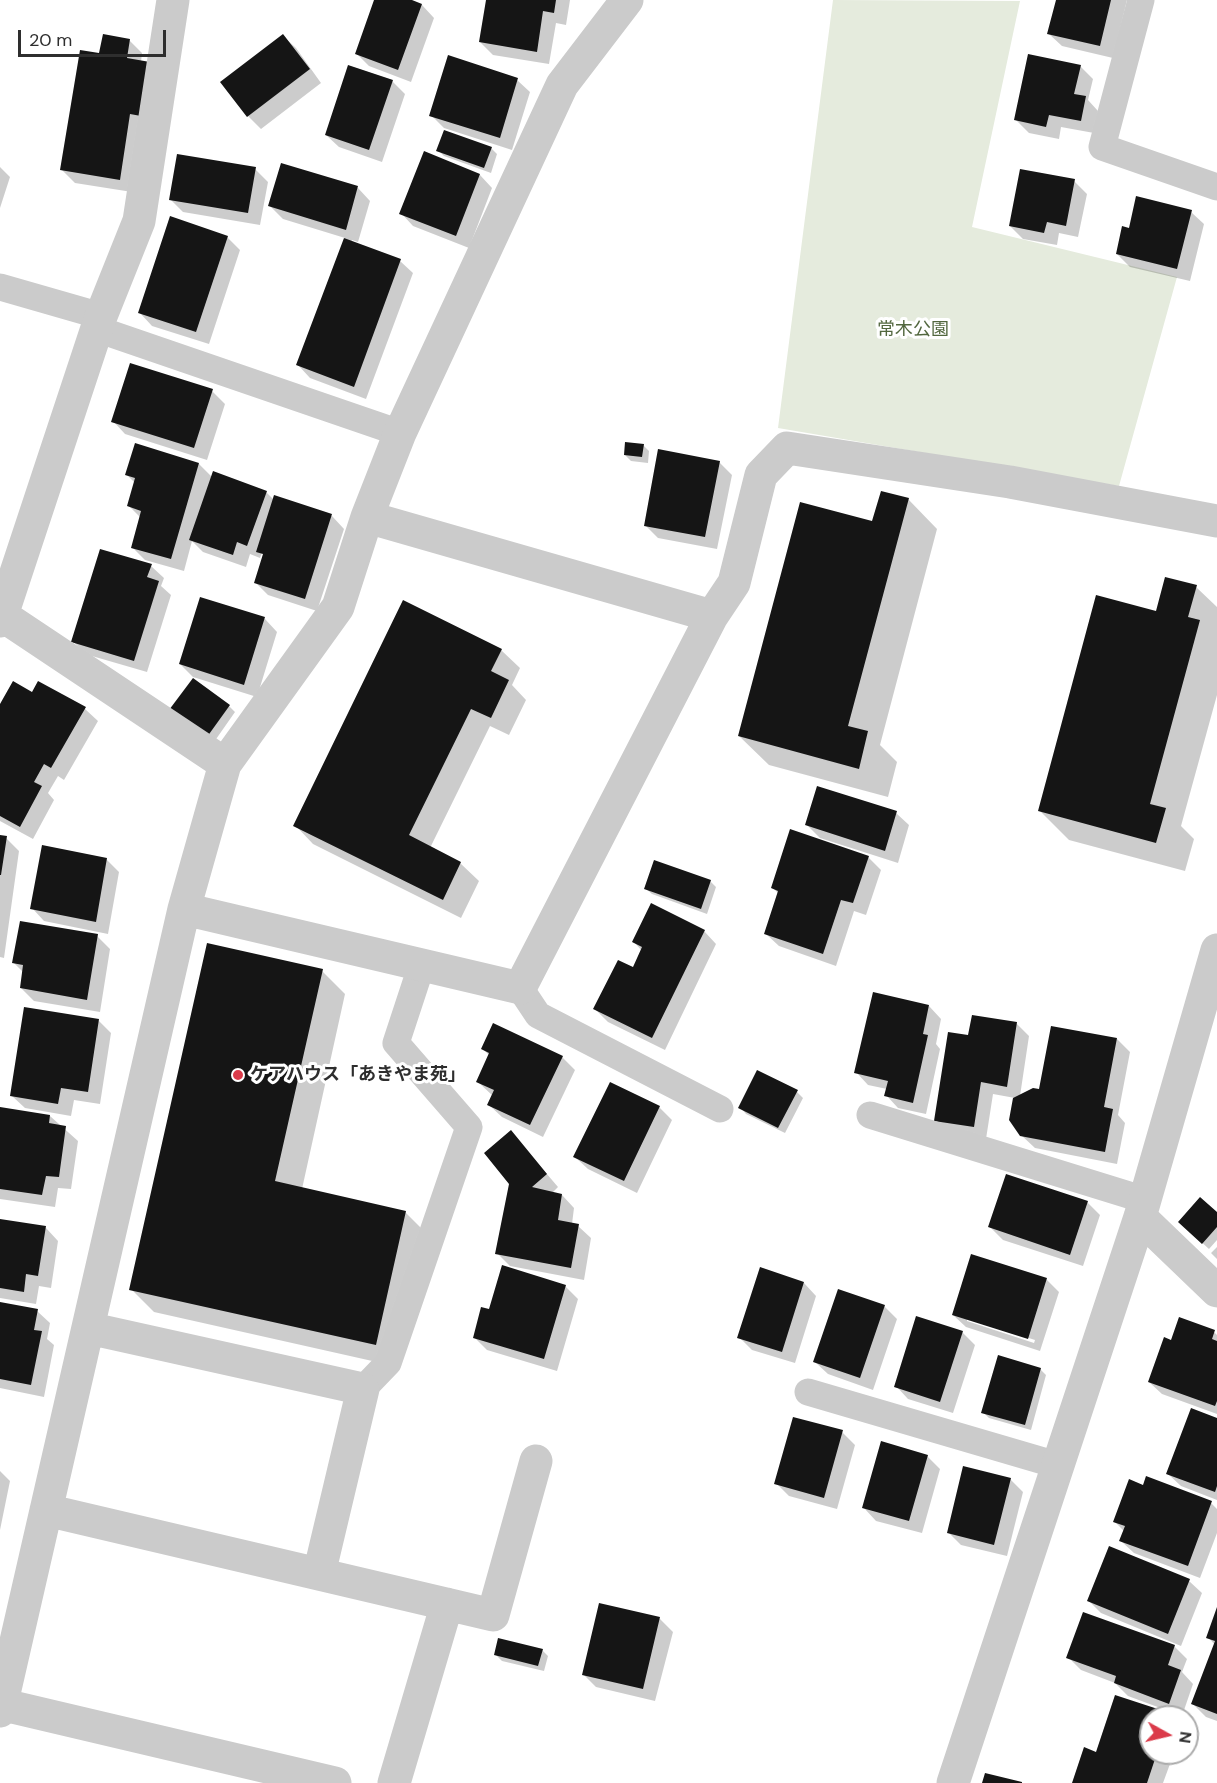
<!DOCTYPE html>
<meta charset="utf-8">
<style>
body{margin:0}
#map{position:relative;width:1217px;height:1783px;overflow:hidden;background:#fff;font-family:"DM Sans",sans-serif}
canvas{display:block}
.north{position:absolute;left:1139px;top:1705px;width:60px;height:60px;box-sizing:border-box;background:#fff;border:2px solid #ababab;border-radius:50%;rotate:98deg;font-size:16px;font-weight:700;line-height:24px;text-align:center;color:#2e2e2e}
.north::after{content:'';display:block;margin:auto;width:21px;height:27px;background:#db3b4a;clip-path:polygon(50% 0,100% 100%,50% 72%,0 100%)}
.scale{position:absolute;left:18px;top:30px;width:148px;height:27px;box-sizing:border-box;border:3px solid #2e2e2e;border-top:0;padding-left:8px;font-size:18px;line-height:21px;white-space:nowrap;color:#2e2e2e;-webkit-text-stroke:4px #fff;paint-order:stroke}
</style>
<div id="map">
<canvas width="1217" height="1783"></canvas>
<div class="north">N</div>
<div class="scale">20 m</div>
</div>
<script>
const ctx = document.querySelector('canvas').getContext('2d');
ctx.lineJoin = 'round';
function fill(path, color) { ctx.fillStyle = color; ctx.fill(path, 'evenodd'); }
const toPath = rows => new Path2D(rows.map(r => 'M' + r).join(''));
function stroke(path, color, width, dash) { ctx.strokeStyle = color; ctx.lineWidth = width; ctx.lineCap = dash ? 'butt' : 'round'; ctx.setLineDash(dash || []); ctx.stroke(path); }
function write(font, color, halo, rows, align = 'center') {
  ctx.font = font + ' "DM Sans","Noto Sans JP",sans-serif'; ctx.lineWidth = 6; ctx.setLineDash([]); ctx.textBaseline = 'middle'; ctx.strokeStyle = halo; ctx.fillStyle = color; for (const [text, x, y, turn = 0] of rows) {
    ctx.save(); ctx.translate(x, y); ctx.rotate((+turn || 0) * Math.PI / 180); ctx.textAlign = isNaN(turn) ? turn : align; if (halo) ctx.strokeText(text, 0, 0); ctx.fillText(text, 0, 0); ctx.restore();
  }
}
const green = toPath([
 [833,0,1020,1,972,227,1177,277,1119,486,778,428]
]);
const shadow = toPath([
 [376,0,408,0,422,5,434,18,411,82,369,66,356,53],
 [488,0,570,0,566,25,556,23,549,64,493,55,480,42],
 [1057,0,1127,0,1113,58,1062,46,1049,34],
 [283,36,296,48,321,83,261,129,248,116,223,82],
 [129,40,142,53,141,62,149,64,132,192,75,183,62,170,101,55],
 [1080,66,1093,79,1088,100,1098,111,1094,133,1061,127,1059,139,1029,133,1016,120],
 [517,80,530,92,512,150,444,128,431,115],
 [392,81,405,94,382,162,339,147,326,135],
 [491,148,497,154,491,173,444,156,438,150],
 [282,165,358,188,370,201,358,242,352,240,351,242,400,261,413,273,366,399,310,378,298,365,345,238,283,219,270,206],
 [0,167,10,177,0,208],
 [255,169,268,182,260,225,183,212,170,199],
 [480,175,492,188,469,248,413,226,401,213],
 [1074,181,1087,194,1078,237,1059,233,1057,245,1023,239,1010,226],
 [1191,212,1204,224,1190,281,1130,267,1117,254],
 [227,237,240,250,209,344,152,326,140,313],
 [212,391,225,404,207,460,125,434,113,421],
 [643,445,649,451,648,463,631,461,625,455],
 [719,462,732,475,717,549,658,538,645,525],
 [199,464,213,478,266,492,274,500,275,497,332,516,344,529,317,611,268,595,255,582,265,551,263,550,260,558,250,554,246,567,203,552,192,541,184,571,145,560,132,547,141,518,128,505,135,483,127,475],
 [908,499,937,529,880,745,897,762,888,797,769,765,739,736,873,522],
 [151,566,164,578,161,586,171,595,147,672,85,654,73,641],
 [1196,587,1217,607,1217,695,1181,826,1194,839,1185,871,1069,840,1039,810,1157,613],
 [201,599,265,619,277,632,257,697,193,677,180,664],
 [501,650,520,668,512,685,526,700,509,735,490,726,430,848,460,863,479,881,461,918,313,844,295,825],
 [33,694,85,709,98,721,64,780,58,776,48,793,54,800,33,839,0,821,0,707],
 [229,706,235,712,214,742,177,715],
 [896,813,909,825,898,863,820,838,807,825],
 [0,837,6,838,19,851,4,958,0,957],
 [868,857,881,870,866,915,854,911,836,966,779,946,766,934,779,894,773,888],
 [106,859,119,872,108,934,44,921,32,908],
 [710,881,716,887,707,914,652,894,645,888],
 [704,931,716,944,665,1050,608,1022,595,1009,633,969,642,951,634,942],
 [97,936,110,949,100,1012,34,1001,21,988,23,972,14,963],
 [322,971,345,994,302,1189,405,1212,428,1235,399,1367,154,1312,131,1289],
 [929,1006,941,1019,936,1044,940,1049,926,1114,898,1108,886,1095,887,1089,868,1085,856,1072],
 [98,1020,111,1033,100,1104,74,1100,71,1116,25,1108,12,1096],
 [1016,1023,1029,1036,1020,1096,1041,1091,1117,1039,1130,1052,1118,1115,1125,1123,1117,1164,1035,1148,1021,1135,1015,1098,993,1094,986,1139,948,1133,935,1120,970,1037],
 [494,1025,562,1057,575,1070,543,1137,502,1117,489,1105,493,1096,478,1082,490,1056,483,1049],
 [797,1092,803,1098,785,1133,746,1114,740,1107],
 [659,1107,672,1120,637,1193,588,1169,575,1157],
 [0,1109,50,1116,78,1141,71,1189,58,1188,55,1207,0,1199],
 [511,1132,558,1187,552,1193,562,1195,574,1208,572,1224,578,1226,591,1238,584,1280,510,1266,497,1253,510,1183],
 [1087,1202,1100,1215,1083,1266,1003,1240,990,1227],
 [1217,1214,1217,1240,1209,1249,1186,1228],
 [0,1220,46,1228,58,1241,51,1288,39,1286,36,1304,0,1298],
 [1217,1247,1217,1259,1211,1253],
 [1046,1279,1059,1292,1040,1351,966,1327,953,1315],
 [967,1318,1035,1340,1034,1343,967,1321],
 [804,1283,816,1296,795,1363,752,1350,739,1337],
 [565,1286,578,1299,557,1371,487,1350,474,1337,490,1311],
 [0,1303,37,1311,50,1323,47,1339,54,1345,44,1397,0,1388],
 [884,1306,897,1319,873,1390,828,1374,815,1362],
 [962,1332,975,1345,953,1413,908,1399,896,1386],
 [1214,1332,1217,1335,1217,1414,1162,1394,1149,1382,1172,1342],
 [1040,1369,1046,1375,1031,1430,989,1418,983,1412],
 [1217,1420,1217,1500,1181,1486,1168,1474],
 [842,1432,855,1445,837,1509,789,1496,776,1483],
 [927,1456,940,1469,922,1533,876,1521,864,1508],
 [0,1471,10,1481,0,1530],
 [1010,1479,1023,1492,1007,1556,961,1545,949,1533],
 [1144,1487,1211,1503,1217,1509,1217,1533,1200,1578,1134,1553,1121,1541,1124,1531,1115,1522],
 [1189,1581,1202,1593,1181,1646,1101,1613,1088,1600],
 [600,1604,660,1619,673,1632,655,1701,596,1687,583,1674],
 [1217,1611,1217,1721,1206,1717,1193,1704,1215,1645,1208,1637],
 [1174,1646,1187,1659,1182,1672,1193,1684,1182,1716,1128,1696,1115,1683,1081,1670,1068,1657],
 [542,1650,548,1656,544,1671,502,1661,496,1655],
 [1116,1697,1172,1717,1151,1717,1151,1753,1174,1753,1163,1783,1074,1783,1096,1754]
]);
const building = toPath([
 [374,0,412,0,422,4,398,70,355,54],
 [486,0,556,0,554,13,543,11,537,52,479,42],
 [1056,0,1111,0,1100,46,1047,34],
 [103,34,130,39,127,58,150,62,141,116,130,114,120,180,60,170,80,50,99,53],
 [283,34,310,69,247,117,220,82],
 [1028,54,1081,65,1074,94,1086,96,1081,121,1049,115,1046,127,1014,120],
 [448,55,518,78,500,138,429,116],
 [348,65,393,80,369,150,325,135],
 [444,130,492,147,484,168,436,151],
 [424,151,480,174,456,236,399,214],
 [177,154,256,167,248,213,169,200],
 [281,163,358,186,346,230,268,206],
 [1020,169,1075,179,1066,226,1047,222,1044,233,1009,226],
 [1136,196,1192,210,1177,269,1116,254,1122,226,1129,228],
 [170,216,228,236,196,332,138,313],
 [344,238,401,259,354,387,296,365],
 [130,363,213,389,194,448,111,422],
 [625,442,644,444,642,457,624,455],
 [135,443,199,463,171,559,131,548,141,511,127,506,135,478,125,475],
 [658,449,720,461,705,537,644,526],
 [213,471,267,491,247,546,237,542,233,555,189,540],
 [881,491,909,498,848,726,868,731,859,769,738,736,800,502,872,521],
 [274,495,332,514,305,599,254,583,263,554,256,552],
 [100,549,152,564,147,577,159,581,134,661,71,642],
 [1165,577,1197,585,1188,617,1200,620,1150,804,1166,808,1156,843,1038,811,1096,595,1156,611],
 [200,597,265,617,244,685,179,664],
 [403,600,502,649,491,671,509,680,491,718,471,709,409,835,461,862,443,900,293,826],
 [193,678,230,705,207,737,169,710],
 [13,681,32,692,38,681,86,707,51,768,44,764,34,782,42,786,20,827,0,816,0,704],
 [817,786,897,811,885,851,805,825],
 [790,829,869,856,853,903,841,900,823,954,764,934,778,891,771,888],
 [0,835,7,836,1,875,0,875],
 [42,845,107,858,96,922,30,909],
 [654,860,711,880,701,909,644,889],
 [651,903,705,930,652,1038,593,1009,618,960,633,967,642,947,632,942],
 [20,921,98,934,87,1000,20,988,23,965,12,963],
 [207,943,323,969,275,1181,406,1211,376,1345,129,1290],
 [873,992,929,1005,923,1034,928,1035,913,1103,884,1096,888,1081,854,1073],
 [24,1007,99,1019,88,1092,61,1088,58,1104,10,1096],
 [972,1015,1017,1022,1007,1087,981,1082,974,1127,934,1121,948,1032,968,1035],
 [493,1023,563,1056,530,1125,487,1105,494,1090,476,1082,489,1053,481,1049],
 [1051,1026,1117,1038,1104,1107,1113,1109,1105,1152,1020,1136,1009,1120,1013,1098,1033,1088,1039,1089],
 [757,1070,798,1090,778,1128,738,1108],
 [610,1082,660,1106,624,1181,573,1157],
 [0,1107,50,1115,49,1123,66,1126,59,1177,46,1176,42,1195,0,1189],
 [511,1130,547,1174,532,1187,562,1194,558,1220,579,1224,571,1268,495,1254,509,1184,484,1153],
 [1006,1174,1088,1201,1070,1255,988,1227],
 [1200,1197,1217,1212,1217,1227,1202,1244,1178,1222],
 [0,1219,46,1226,38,1276,26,1274,24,1292,0,1288],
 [971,1254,1047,1278,1028,1339,952,1315],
 [502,1265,566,1285,544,1359,473,1338,481,1307,489,1309],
 [760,1267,804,1282,782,1352,737,1338],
 [838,1289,885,1305,860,1378,813,1362],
 [0,1302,38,1309,34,1330,42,1331,31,1385,0,1379],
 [916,1316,963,1331,940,1402,894,1387],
 [1179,1317,1215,1330,1212,1339,1217,1341,1217,1401,1215,1406,1148,1382,1164,1337,1171,1340],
 [998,1355,1041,1368,1025,1425,981,1413],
 [1191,1408,1217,1418,1217,1486,1215,1492,1166,1474],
 [793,1417,843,1430,824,1498,774,1484],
 [881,1441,928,1455,909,1521,862,1508],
 [963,1466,1011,1478,994,1545,947,1533],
 [1146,1476,1212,1501,1188,1566,1119,1541,1125,1526,1113,1522,1129,1479,1143,1485],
 [1109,1546,1190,1579,1168,1634,1087,1601],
 [599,1603,660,1617,643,1689,582,1675],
 [1217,1607,1217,1714,1191,1704,1215,1641,1206,1638],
 [1083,1612,1175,1645,1168,1665,1181,1670,1169,1704,1114,1683,1116,1676,1066,1658],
 [498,1638,543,1649,538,1666,494,1655],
 [1115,1695,1170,1713,1169,1717,1151,1717,1151,1753,1157,1753,1147,1783,1072,1783,1084,1747,1096,1752],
 [985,1773,1022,1782,1022,1783,982,1783]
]);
const service = toPath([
 [1141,0,1102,147,1217,187],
 [0,287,101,316],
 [97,329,400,433],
 [520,988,538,1015,720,1109],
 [870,1115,1145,1200],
 [363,1389,388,1363,469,1127,396,1043,422,964],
 [808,1392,1057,1465]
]);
const minor = toPath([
 [367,517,712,616],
 [3,616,225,764],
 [0,621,101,316,139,221,173,0],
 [184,909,520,988,712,616,734,583,761,475,787,448,1010,482,1217,521],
 [1140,1217,1217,1291],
 [88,1328,363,1389,319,1574],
 [46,1510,493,1615,536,1461],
 [0,1704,335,1783],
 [0,1711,184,909,225,764,338,607,367,517,400,433,562,85,627,0],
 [394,1783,447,1604],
 [953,1783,1140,1217,1217,950]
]);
const markers = [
 [238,1075,6,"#db3b4a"]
];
const parkNames = [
 ["常木公園",913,330]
];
const poiNames = [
 ["ケアハウス「あきやま苑」",250,1075]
];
fill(green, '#e5ebdd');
fill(shadow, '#0003');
fill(building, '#151515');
stroke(service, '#cbcbcb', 27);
stroke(minor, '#cbcbcb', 33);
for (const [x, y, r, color] of markers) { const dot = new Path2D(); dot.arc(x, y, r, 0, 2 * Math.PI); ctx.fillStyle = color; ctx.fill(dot); stroke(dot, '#fff', 2); }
write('18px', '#52673e', '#fff', parkNames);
write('bold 18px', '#2e2e2e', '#fff', poiNames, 'left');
</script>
